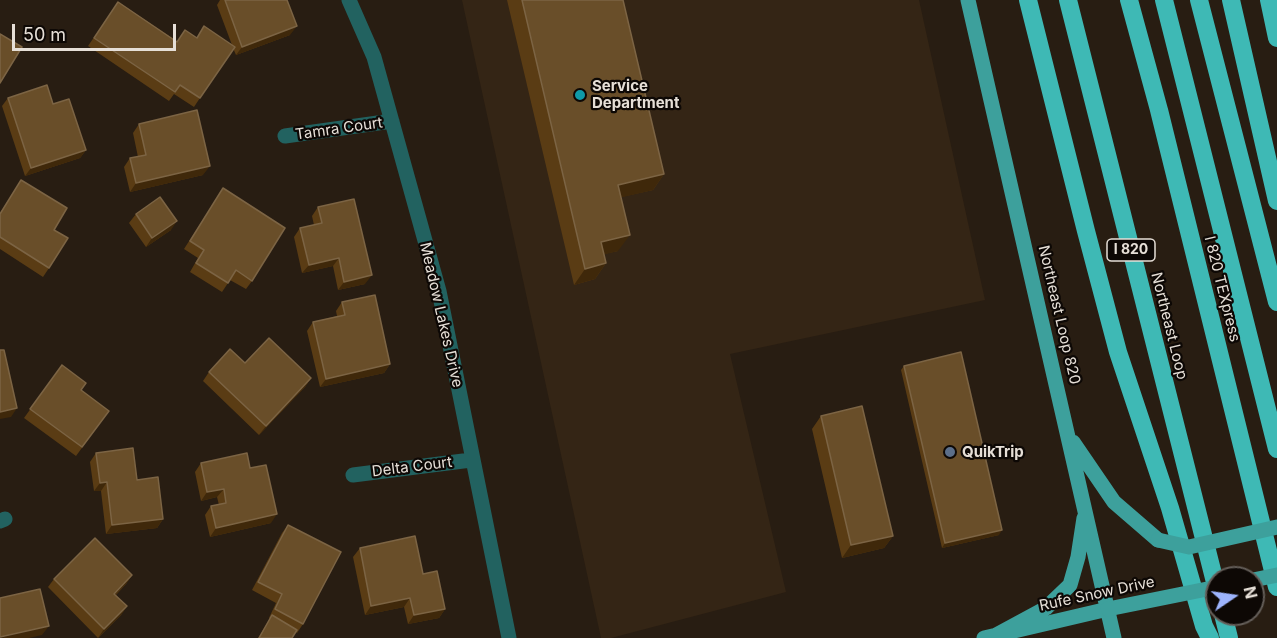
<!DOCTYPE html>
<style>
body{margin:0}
#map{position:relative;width:1277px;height:638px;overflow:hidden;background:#281d12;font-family:Inter,sans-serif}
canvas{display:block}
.north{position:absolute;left:1205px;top:566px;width:60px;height:60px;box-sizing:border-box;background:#0d0805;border:2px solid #645e59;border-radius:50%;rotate:77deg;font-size:16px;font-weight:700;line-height:24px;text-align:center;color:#e6dfd7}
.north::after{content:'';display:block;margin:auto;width:21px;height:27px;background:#9db4fd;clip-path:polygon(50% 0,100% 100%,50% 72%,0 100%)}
.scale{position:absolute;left:12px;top:24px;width:164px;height:27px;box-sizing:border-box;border:3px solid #e6dfd7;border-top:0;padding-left:8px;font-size:18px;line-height:21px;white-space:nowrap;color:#e6dfd7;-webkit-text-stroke:4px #0d0805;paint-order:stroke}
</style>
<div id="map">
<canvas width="1277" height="638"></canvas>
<div class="north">N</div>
<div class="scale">50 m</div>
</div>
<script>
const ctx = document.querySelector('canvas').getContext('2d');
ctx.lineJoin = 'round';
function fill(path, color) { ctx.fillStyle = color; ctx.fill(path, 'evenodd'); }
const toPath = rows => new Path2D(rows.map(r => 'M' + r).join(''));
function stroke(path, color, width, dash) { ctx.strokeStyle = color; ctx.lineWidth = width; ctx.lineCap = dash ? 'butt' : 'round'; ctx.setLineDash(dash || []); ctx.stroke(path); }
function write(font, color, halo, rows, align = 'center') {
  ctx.font = font + ' Inter,sans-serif'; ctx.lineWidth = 4.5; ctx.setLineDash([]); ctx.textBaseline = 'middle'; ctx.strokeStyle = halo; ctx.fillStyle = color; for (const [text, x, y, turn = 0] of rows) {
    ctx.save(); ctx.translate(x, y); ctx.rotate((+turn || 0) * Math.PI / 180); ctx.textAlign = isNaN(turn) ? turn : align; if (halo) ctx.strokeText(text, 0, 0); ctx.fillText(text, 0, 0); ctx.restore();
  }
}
const built = toPath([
 [462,0,919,0,985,300,730,354,786,592,611,638,601,638]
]);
const minor = toPath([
 [349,0,374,57,439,291,509,638],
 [285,136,392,121],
 [353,475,471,460],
 [0,521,5,519]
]);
const major = toPath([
 [968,0,1114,638],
 [1073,442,1114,502,1158,540],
 [996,635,1046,608,1070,585,1078,557,1084,518],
 [984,638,1108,609]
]);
const highway = toPath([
 [1028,0,1086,231,1118,352,1170,508,1204,626,1210,638],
 [1068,0,1217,590],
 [1129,0,1159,110,1277,587],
 [1164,0,1277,449],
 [1199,0,1277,302],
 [1231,0,1277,201],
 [1269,0,1277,38],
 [1223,614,1229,638]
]);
const majorBridge = toPath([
 [1158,540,1189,547,1277,527],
 [1253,580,1277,575],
 [1108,609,1217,587]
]);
const wall = toPath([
 [220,0,287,0,290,35,236,55,233,48,194,107,174,94,169,101,88,46,118,2,177,41,197,38,232,45,217,5],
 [507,0,623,0,664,174,653,190,621,197,618,251,604,254,606,263,595,279,574,285],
 [8,98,53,104,86,150,80,158,25,176,2,106],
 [139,124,203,175,130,192,124,167,130,158,138,157,133,133],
 [21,180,49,268,43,277,0,249,0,213],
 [223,188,252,281,246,289,230,280,222,292,190,272,198,258,184,249],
 [318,207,365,284,338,290,333,266,302,273,294,237,300,228,314,225,312,216],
 [136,214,171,230,146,247,129,223],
 [342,302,390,364,384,373,320,387,307,331,313,322,337,316,336,311],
 [245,363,311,378,305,387,259,435,203,381,209,372],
 [62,365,81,390,109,411,76,456,24,418],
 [904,366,999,535,942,548,901,370],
 [821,416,893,536,884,548,842,558,812,429],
 [96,453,137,480,163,519,157,528,106,534,101,491,94,491,90,462],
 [201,463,250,468,271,523,210,537,205,515,211,506,219,505,217,497,201,501,195,472],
 [288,525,303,624,297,633,296,632,292,638,258,638,270,618,269,618,276,603,252,590,282,533],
 [360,548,423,574,445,609,439,618,408,624,404,607,365,615,353,557],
 [132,575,126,584,116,595,127,606,121,615,98,638,48,587,54,579]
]);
const shadedWall = toPath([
 [297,26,290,35,236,55,242,47],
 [86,150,80,158,25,176,31,168],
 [210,166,203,175,130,192,136,183],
 [664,174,653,190,606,201,618,185],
 [177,221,171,230,146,247,152,238],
 [630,235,618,251,590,258,601,242],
 [339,258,333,266,302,273,309,265],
 [606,263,595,279,574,285,585,269],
 [372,275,365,284,338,290,344,282],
 [390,364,384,373,320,387,326,379],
 [311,378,305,387,259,435,266,426],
 [17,408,11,417,0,419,0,412],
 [107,482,101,491,94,491,100,483],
 [224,489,217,497,201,501,207,492],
 [277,514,271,523,210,537,216,528],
 [163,519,157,528,106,534,112,525],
 [1002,530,999,535,942,548,945,543],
 [893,536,884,548,842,558,851,545],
 [132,575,126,584,108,602,114,594],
 [410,598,404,607,365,615,371,606],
 [127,606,121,615,98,638,104,629],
 [445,609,439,618,408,624,414,615],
 [49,626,42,635,29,638,0,638]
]);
const building = toPath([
 [225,0,287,0,297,26,242,47,225,0],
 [522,0,623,0,664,174,618,185,630,235,601,242,606,263,585,269,522,0],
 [118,2,177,42,185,30,197,38,204,26,235,47,200,98,180,85,175,92,94,38,118,2],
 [0,34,22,47,0,83,0,34],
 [47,85,53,104,69,99,86,150,31,168,8,98,47,85],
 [197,110,210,166,136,183,130,158,146,155,139,124,197,110],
 [21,180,67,208,54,230,68,238,49,268,0,237,0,214,21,180],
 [223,188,285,228,252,281,236,270,228,283,196,263,204,250,190,241,223,188],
 [160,197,177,221,152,238,136,214,160,197],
 [354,199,372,275,344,282,339,258,309,265,300,228,322,223,318,207,354,199],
 [375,295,390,364,326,379,313,322,345,315,342,302,375,295],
 [269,338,311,378,266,426,209,372,230,349,245,363,269,338],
 [0,350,4,350,17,408,0,412,0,350],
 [961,352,1002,530,945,543,904,366,961,352],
 [62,365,86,383,81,390,109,411,82,447,30,409,62,365],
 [862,406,893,536,851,545,821,416,862,406],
 [133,448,137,480,158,477,163,519,112,525,107,482,100,483,96,453,133,448],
 [247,453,250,468,266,465,277,514,216,528,211,506,226,503,224,489,207,492,201,463,247,453],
 [288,525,341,552,303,624,275,609,282,594,258,582,288,525],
 [415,536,423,574,437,571,445,609,414,615,410,598,371,606,360,548,415,536],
 [95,538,132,575,114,594,127,606,104,629,54,579,95,538],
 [40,589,49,626,0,637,0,598,40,589],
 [272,615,297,630,292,638,259,638,272,615]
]);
const markers = [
 [580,95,6,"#0f9aa8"],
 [950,452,6,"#5c6f8a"]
];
const shields = [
 [1131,250,48]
];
const shieldNames = [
 ["I 820",1131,250]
];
const poiNames = [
 ["Service",592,86],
 ["Department",592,103],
 ["QuikTrip",962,452]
];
const streetNames = [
 ["Tamra Court",339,129,-8],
 ["I 820 TEXpress",1222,289,76],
 ["Meadow Lakes Drive",441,315,77],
 ["Northeast Loop 820",1059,315,77],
 ["Northeast Loop",1169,326,76],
 ["Delta Court",412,467,-7],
 ["Rufe Snow Drive",1097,594,-12]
];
fill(built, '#342515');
stroke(minor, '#226260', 15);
stroke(major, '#3da09c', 15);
stroke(highway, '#3eb9b5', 18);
stroke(majorBridge, '#3da09c', 15);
fill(wall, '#5a3c14');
fill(shadedWall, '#3f280a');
fill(building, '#694e29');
stroke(building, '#7c6444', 1.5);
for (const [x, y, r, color] of markers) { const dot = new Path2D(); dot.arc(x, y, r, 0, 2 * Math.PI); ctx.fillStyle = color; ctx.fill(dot); stroke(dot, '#0d0805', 2); }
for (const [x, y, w] of shields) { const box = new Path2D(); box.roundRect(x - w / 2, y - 11, w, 22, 4.5); ctx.fillStyle = '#0d0805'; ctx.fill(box); stroke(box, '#e6dfd7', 1.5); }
write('bold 14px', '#e6dfd7', null, shieldNames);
write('bold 15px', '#e6dfd7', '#0d0805', poiNames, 'left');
write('15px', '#e6dfd7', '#0d0805', streetNames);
</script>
